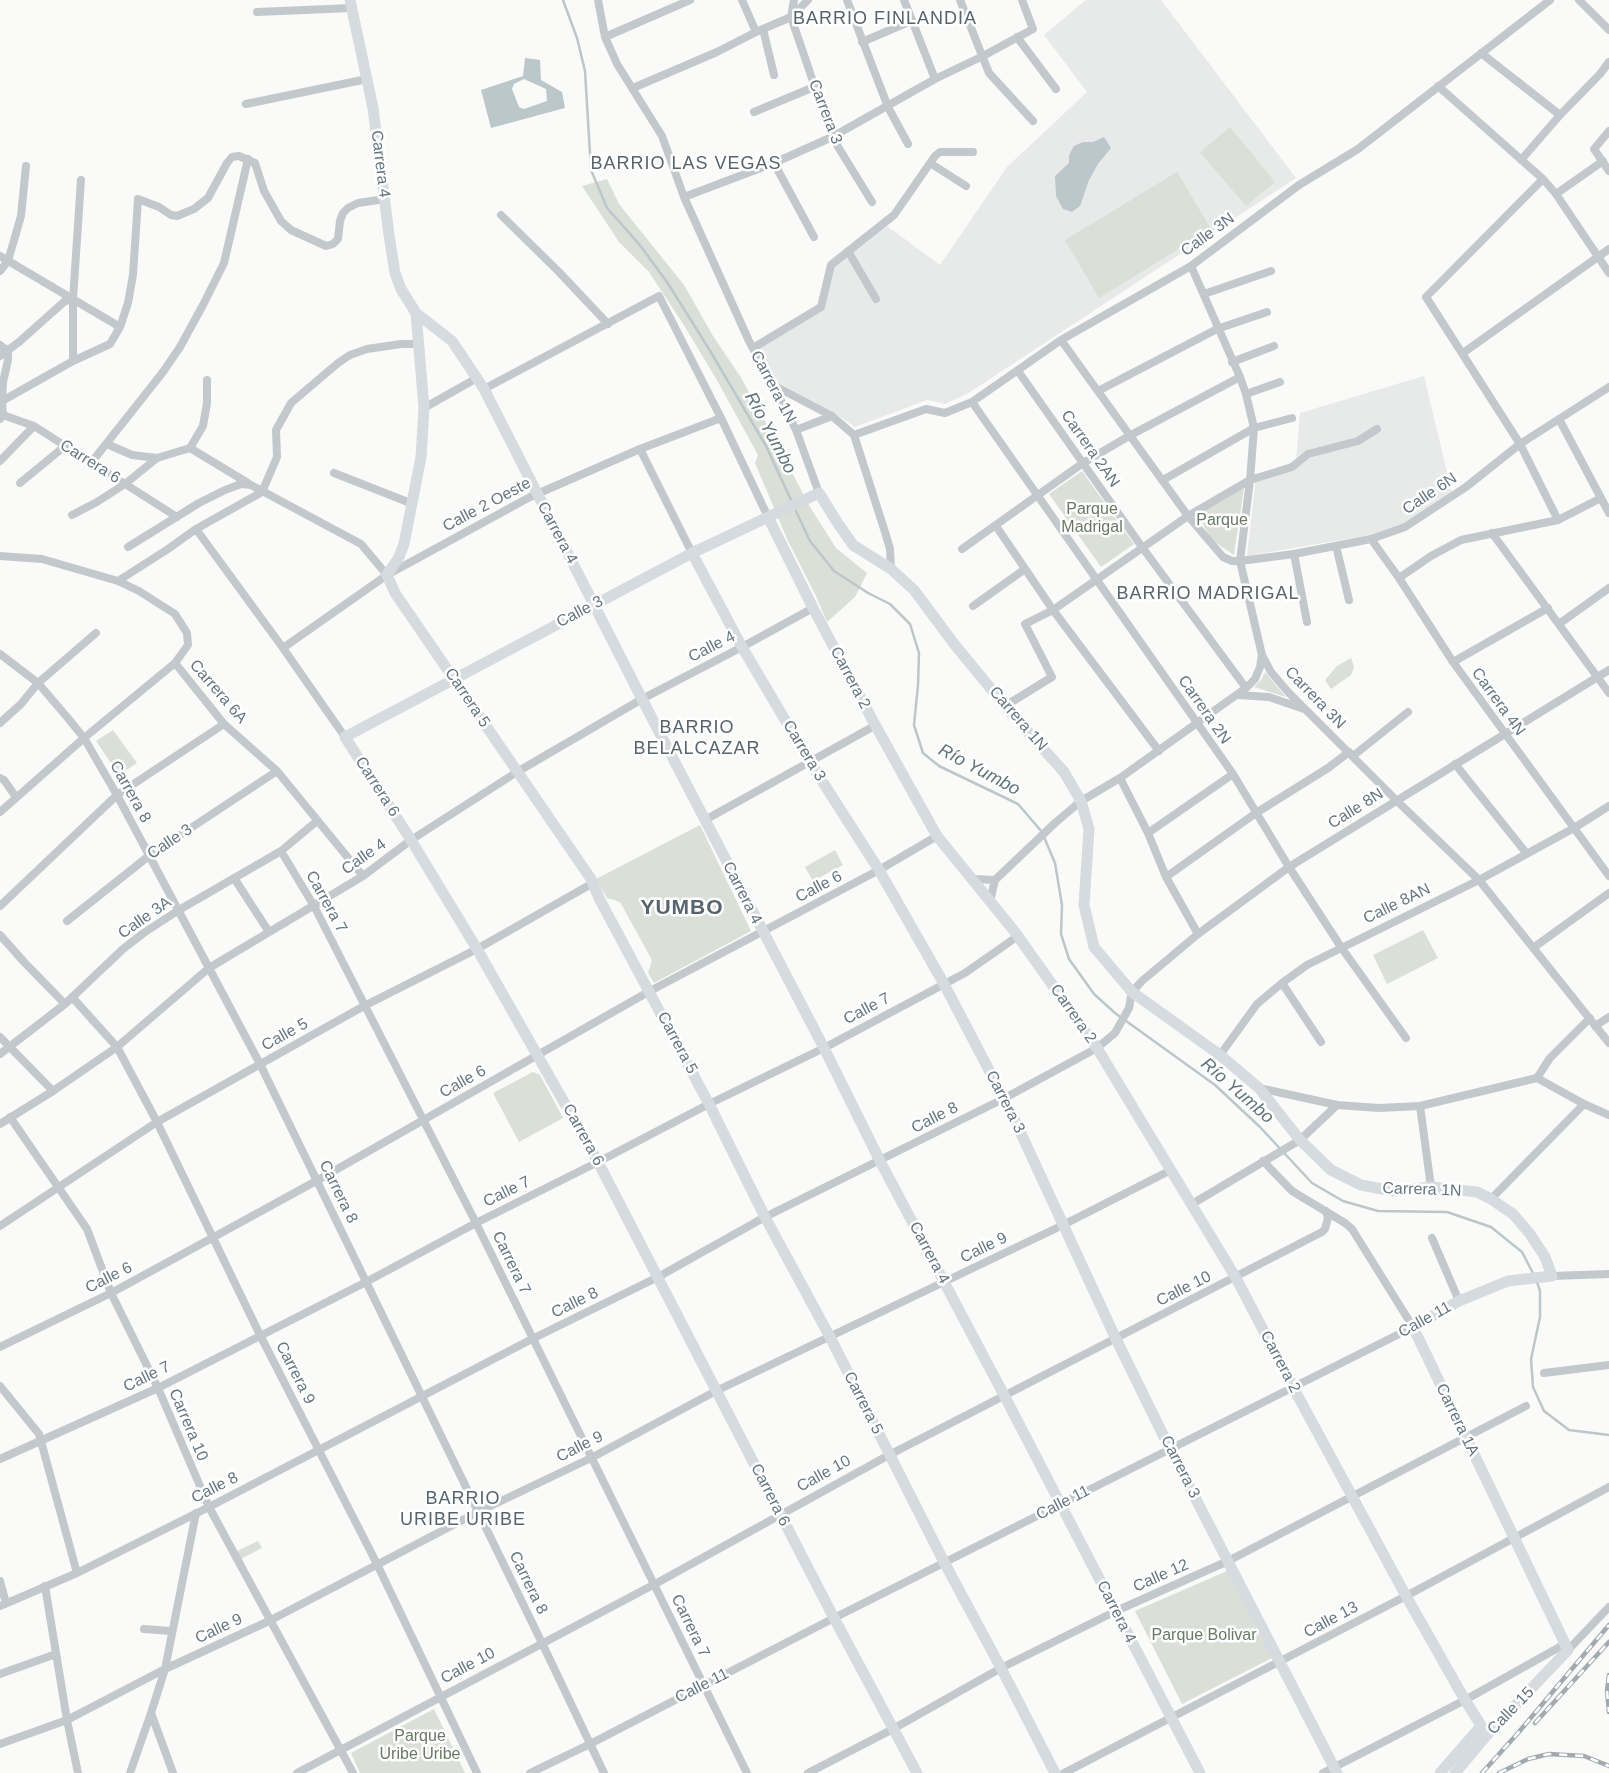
<!DOCTYPE html>
<meta charset="utf-8">
<style>
body{margin:0}
canvas{display:block;background:#fafaf8}
</style>
<canvas width="1609" height="1773"></canvas>
<script>
const ctx = document.querySelector('canvas').getContext('2d');
ctx.lineJoin = 'round';
function fill(path, color) { ctx.fillStyle = color; ctx.fill(path, 'evenodd'); }
const toPath = rows => new Path2D(rows.map(r => 'M' + r).join(''));
function stroke(path, color, width, dash) { ctx.strokeStyle = color; ctx.lineWidth = width; ctx.lineCap = dash ? 'butt' : 'round'; ctx.setLineDash(dash || []); ctx.stroke(path); }
function write(font, color, halo, rows, align = 'center') {
  ctx.font = font + ' Helvetica,sans-serif'; ctx.lineWidth = 5; ctx.setLineDash([]); ctx.textBaseline = 'middle'; ctx.strokeStyle = halo; ctx.fillStyle = color; for (const [text, x, y, turn = 0] of rows) {
    ctx.save(); ctx.translate(x, y); ctx.rotate((+turn || 0) * Math.PI / 180); ctx.textAlign = isNaN(turn) ? turn : align; if (halo) ctx.strokeText(text, 0, 0); ctx.fillText(text, 0, 0); ctx.restore();
  }
}
const built = toPath([
 [1086,0,1161,0,1296,178,967,394,945,404,927,400,855,427,835,413,777,382,758,349,823,310,834,268,887,226,940,265,1007,167,1087,92,1044,35],
 [1424,376,1452,493,1404,523,1370,535,1247,556,1256,477,1296,461,1300,413]
]);
const green = toPath([
 [1230,127,1275,182,1246,206,1200,152],
 [1177,172,1211,229,1099,298,1065,240],
 [607,179,619,204,684,285,713,336,740,376,766,423,810,507,836,548,867,573,855,597,827,622,815,594,788,541,755,463,758,455,718,382,685,327,649,272,619,242,582,186],
 [1082,471,1134,544,1101,567,1049,494],
 [1244,488,1234,555,1212,540,1197,514],
 [1351,658,1354,667,1351,675,1331,689,1325,680,1337,666],
 [1265,672,1286,697,1254,687,1261,680],
 [113,730,137,763,119,775,96,741],
 [700,825,751,931,654,983,648,973,652,960,620,902,607,898,596,879],
 [835,850,843,865,813,881,805,867],
 [1423,930,1438,958,1387,984,1373,955],
 [533,1072,540,1075,563,1118,519,1142,493,1093],
 [258,1541,262,1548,241,1559,237,1551],
 [1227,1571,1272,1658,1182,1704,1135,1611],
 [434,1709,465,1773,360,1773,351,1753]
]);
const water = toPath([
 [525,58,540,60,541,80,562,92,565,108,491,128,481,90,523,76],
 [524,79,546,89,547,101,524,109,519,107,512,89,514,84],
 [1104,137,1111,148,1098,164,1089,180,1080,206,1072,212,1063,209,1056,196,1055,176,1069,163,1069,155,1074,146,1083,142,1093,142]
]);
const stream = toPath([
 [563,0,577,38,585,71,591,170,607,208,639,244,667,282,709,349,766,446,792,502],
 [795,509,810,541,834,571,868,593,890,604,910,624,919,653,918,685,914,725,923,753,939,766,1018,804,1042,832],
 [1044,837,1055,863,1062,905,1061,934,1069,959,1094,994,1115,1013,1215,1085,1260,1127,1312,1183,1343,1201,1378,1211,1447,1212,1491,1227,1522,1252,1534,1275],
 [1537,1282,1540,1291,1540,1317,1531,1359,1533,1387,1544,1411,1569,1430,1609,1435]
]);
const street = toPath([
 [598,0,605,37,617,64,662,136,684,197,749,341,773,385,796,430,819,493],
 [742,0,756,32],
 [794,0,791,17,832,137,872,202],
 [847,0,888,107,908,144],
 [904,0,935,79],
 [960,0,989,73,1033,121],
 [1579,0,1609,30],
 [257,12,352,8],
 [763,29,774,75],
 [605,37,690,0],
 [1017,37,1056,89],
 [862,42,911,21],
 [1481,53,1560,115],
 [1438,86,1543,179,1556,194,1609,273],
 [633,88,717,52,756,32,791,17,808,0],
 [246,104,367,79],
 [754,112,814,87],
 [1609,131,1594,149,1609,171],
 [1521,160,1560,115,1600,74,1609,62],
 [774,163,814,237],
 [930,163,966,186],
 [1543,179,1426,297,1520,444,1558,520],
 [1556,194,1603,161],
 [684,197,774,163,832,137,935,79,983,56,1033,29,1022,0],
 [501,215,559,272,608,324],
 [848,251,876,299],
 [0,256,120,327],
 [1191,266,1240,377,1246,394,1254,428,1250,480,1240,561,1262,655,1271,672,1289,693,1396,800,1479,880,1609,1043],
 [0,271,8,261,21,216,26,166],
 [1204,294,1271,271],
 [1061,340,1188,516,1223,557,1232,561,1240,561,1294,554,1371,539,1405,527,1466,487,1520,444,1609,387],
 [0,345,8,351,8,360,3,382,2,401],
 [753,348,821,307,831,265,894,215,935,156,940,152,973,152],
 [1463,353,1609,249],
 [0,356,19,342,65,301,73,299,81,180],
 [73,361,73,299],
 [1232,362,1274,346],
 [1018,371,1142,547,1246,688],
 [773,385,832,416,854,435,885,532,890,549,891,569],
 [484,389,659,296,721,418,768,517],
 [1098,391,1217,329,1267,312],
 [1246,394,1280,382],
 [972,402,1233,774,1289,867,1341,947,1406,1038],
 [424,408,477,378],
 [0,414,34,426,177,517],
 [0,419,3,416,2,401,73,361,110,344,120,327,128,303,133,275,138,199,159,207,171,215,177,216,194,209,208,198,227,163,232,157,239,156,255,163,264,191,281,221,291,230,326,246,333,244,338,239,340,221,343,213,348,208,358,203,385,199],
 [1559,419,1609,513],
 [796,430,832,416],
 [854,435,926,409,945,413,972,402,1061,340,1191,266,1299,185,1358,149,1550,0],
 [107,444,132,455,157,458],
 [190,448,203,426,207,403,207,380],
 [190,448,248,483],
 [640,449,692,553],
 [0,461,34,426],
 [91,463,163,372,180,347,203,305,224,263,248,159],
 [334,473,413,504],
 [1163,480,1254,428,1292,418],
 [20,483,65,446],
 [72,515,97,502,125,484,157,458,190,448],
 [996,526,1053,610,1159,751],
 [196,529,283,648,345,737],
 [1492,533,1609,693],
 [1371,539,1399,578,1453,662,1609,876],
 [1336,546,1349,600],
 [128,547,199,503,225,490,241,484,251,485,361,544,387,575],
 [962,549,1083,463,1129,436,1240,377],
 [1294,554,1307,622],
 [0,556,42,559,118,581,139,591,175,614,187,633,188,645,175,663,224,724,277,771,363,876],
 [1399,578,1431,556,1461,540,1558,520,1601,498],
 [118,581,168,549,196,529,262,492,277,457,276,430,291,403,338,363,350,355,367,349,401,344,418,344],
 [973,606,1025,569],
 [1559,624,1609,588],
 [283,648,387,575,530,497,640,449,721,418],
 [0,654,38,683,67,717,84,738,117,795,260,1064,542,1643,604,1773],
 [1453,662,1548,608],
 [1238,695,1269,697,1304,709],
 [1005,706,1052,677,1025,624,1053,610,1188,516,1250,480,1292,467,1308,454,1358,441,1377,429],
 [0,723,21,704,38,683,96,633],
 [1353,756,1408,712],
 [1455,764,1527,854],
 [0,778,4,780,16,797],
 [1120,778,1148,833,1166,877,1198,934],
 [0,812,84,738,175,663],
 [705,820,876,725],
 [1148,833,1233,774],
 [281,851,314,906,476,1223,747,1773],
 [1166,877,1256,813,1328,768,1349,752],
 [234,878,269,932],
 [973,879,995,880],
 [990,901,995,880,1055,823,1081,801,1120,778,1246,688,1255,679,1260,667,1262,655],
 [0,906,117,795,224,724],
 [67,921,150,855,277,771],
 [0,935,24,962,65,1004],
 [1533,948,1609,893],
 [1282,983,1321,1042],
 [72,997,117,1047,157,1122,260,1335,377,1564,477,1773],
 [1595,1026,1609,1017],
 [0,1037,53,1091],
 [0,1054,65,1004,123,949,145,932,179,910,281,851,317,821],
 [1220,1055,1257,1004,1282,983,1307,965,1479,880,1574,828,1609,806],
 [1537,1078,1584,1104,1609,1115],
 [1259,1088,1337,1105,1379,1108,1420,1106,1537,1078,1550,1058,1590,1018],
 [1420,1106,1431,1187],
 [10,1117,87,1229,111,1293,158,1388,209,1507,353,1773],
 [0,1124,53,1091,117,1047,209,968,363,876,411,840,517,772,642,699,742,647,813,608],
 [1491,1199,1584,1104],
 [1192,1204,1300,1140,1337,1105],
 [0,1226,157,1122,364,1006,477,949,593,883],
 [1432,1238,1459,1301],
 [1552,1276,1609,1274],
 [0,1347,111,1293,212,1238,318,1180,650,991,879,870,937,836],
 [1544,1373,1609,1365],
 [0,1386,39,1434,77,1573],
 [0,1459,158,1388,366,1282,476,1223,598,1162,709,1104,824,1048,965,973,1018,936],
 [0,1581,6,1603],
 [45,1586,67,1720,78,1773],
 [0,1606,77,1573,209,1507,532,1339,658,1277,765,1217,1003,1099,1097,1048,1115,1033,1129,1008,1132,992,1142,981,1198,934,1289,867,1609,670],
 [144,1629,171,1631],
 [1568,1650,1609,1607],
 [0,1674,56,1654],
 [151,1713,173,1773],
 [0,1744,67,1720,165,1669,269,1621,478,1512,591,1458,716,1391,1063,1225,1171,1170],
 [130,1773,151,1713,165,1669,196,1513],
 [297,1773,655,1584,889,1455,1322,1232,1325,1229,1328,1218,1326,1211],
 [530,1773,590,1744,834,1618,1413,1327,1352,1229,1345,1223,1292,1191,1263,1161],
 [808,1773,893,1729,1001,1668,1116,1611,1228,1561,1526,1406],
 [1064,1773,1406,1596,1609,1487],
 [1323,1773,1465,1700,1565,1644]
]);
const secondary = toPath([
 [350,0,373,108,389,235,395,273,401,289,416,313,452,341,484,389,642,699,824,1048,880,1161,1004,1395,1200,1773],
 [416,313,424,408,421,457,404,544,399,557,387,575,395,593,591,879,600,900,709,1104,765,1217,830,1337,944,1562,1001,1668,1055,1773],
 [768,517,813,608,873,721,937,836,1015,932,1097,1048,1236,1278,1293,1387,1406,1596,1465,1700,1487,1735],
 [692,553,742,647,810,762,879,870,944,984,1012,1114,1116,1339,1170,1449,1337,1773],
 [917,1773,834,1618,598,1162,477,949,411,840,345,737,692,553,819,493,837,522,853,545,891,569,914,590,955,645,1005,706,1064,772,1081,801,1089,829,1084,905,1094,947,1132,992,1220,1055,1259,1088,1300,1140,1331,1170,1361,1185,1393,1191,1431,1187,1477,1192,1491,1199,1513,1214,1530,1234,1545,1257,1552,1276,1508,1281,1459,1301,1413,1327,1568,1650,1487,1735,1455,1773],
 [1440,1773,1481,1726]
]);
const rail = toPath([
 [1609,1675,1607,1691,1609,1712],
 [1535,1723,1609,1642],
 [1482,1773,1518,1733,1609,1625],
 [1499,1773,1528,1759,1549,1754,1584,1756,1609,1766]
]);
const streetNames = [
 ["Carrera 3",825,112,69],
 ["Carrera 4",380,164,83],
 ["Calle 3N",1208,235,-36],
 ["Carrera 1N",773,387,62],
 ["Carrera 2AN",1090,449,55],
 ["Carrera 6",90,462,32],
 ["Calle 6N",1430,494,-34],
 ["Calle 2 Oeste",487,505,-28],
 ["Carrera 4",557,533,62],
 ["Calle 3",580,612,-28],
 ["Calle 4",712,647,-27],
 ["Carrera 2",850,678,62],
 ["Carrera 6A",218,692,49],
 ["Carrera 5",467,698,56],
 ["Carrera 3N",1315,698,46],
 ["Carrera 4N",1498,702,54],
 ["Carrera 2N",1204,710,55],
 ["Carrera 1N",1018,719,49],
 ["Carrera 3",804,751,59],
 ["Carrera 6",377,787,57],
 ["Carrera 8",130,792,61],
 ["Calle 8N",1356,809,-32],
 ["Calle 3",170,842,-34],
 ["Calle 4",364,857,-35],
 ["Calle 6",819,887,-28],
 ["Carrera 4",742,893,63],
 ["Carrera 7",326,902,61],
 ["Calle 8AN",1397,904,-26],
 ["Calle 3A",145,918,-35],
 ["Calle 7",867,1009,-28],
 ["Carrera 2",1073,1014,55],
 ["Calle 5",285,1035,-29],
 ["Carrera 5",677,1043,62],
 ["Calle 6",463,1082,-29],
 ["Carrera 3",1005,1102,63],
 ["Calle 8",935,1118,-27],
 ["Carrera 6",583,1135,61],
 ["Carrera 1N",1422,1190,2],
 ["Carrera 8",338,1192,64],
 ["Calle 7",507,1192,-26],
 ["Calle 9",984,1248,-26],
 ["Carrera 4",929,1253,62],
 ["Carrera 7",511,1263,64],
 ["Calle 6",109,1278,-27],
 ["Calle 10",1184,1289,-27],
 ["Calle 8",575,1303,-26],
 ["Calle 11",1425,1320,-29],
 ["Carrera 2",1280,1362,62],
 ["Carrera 9",295,1373,63],
 ["Calle 7",147,1377,-26],
 ["Carrera 5",863,1403,63],
 ["Carrera 1A",1457,1420,64],
 ["Carrera 10",188,1425,67],
 ["Calle 9",580,1447,-27],
 ["Carrera 3",1180,1467,63],
 ["Calle 10",824,1474,-29],
 ["Calle 8",215,1488,-27],
 ["Carrera 6",770,1495,63],
 ["Calle 11",1063,1503,-27],
 ["Calle 12",1161,1576,-24],
 ["Carrera 8",528,1583,64],
 ["Carrera 4",1116,1612,63],
 ["Calle 13",1331,1620,-28],
 ["Carrera 7",690,1626,64],
 ["Calle 9",219,1629,-25],
 ["Calle 10",468,1666,-28],
 ["Calle 11",702,1686,-27],
 ["Calle 15",1511,1711,-46]
];
const parkNames = [
 ["Parque",1092,510],
 ["Madrigal",1092,528],
 ["Parque",1222,521],
 ["Parque Bolivar",1204,1636],
 ["Parque",420,1737],
 ["Uribe Uribe",420,1755]
];
const neighbourhoodNames = [
 ["BARRIO FINLANDIA",885,19],
 ["BARRIO LAS VEGAS",686,164],
 ["BARRIO MADRIGAL",1208,594],
 ["BARRIO",697,728],
 ["BELALCAZAR",697,749],
 ["BARRIO",463,1499],
 ["URIBE URIBE",463,1520]
];
const waterNames = [
 ["Río Yumbo",770,433,62],
 ["Río Yumbo",979,770,28],
 ["Río Yumbo",1237,1091,41]
];
const districtNames = [
 ["YUMBO",682,908]
];
fill(built, '#e8e9e9');
fill(green, '#dadfd7');
fill(water, '#bbc7cb');
stroke(stream, '#bbc7cb', 2.5);
stroke(street, '#c3c8cc', 8);
stroke(secondary, '#d6dbdf', 11);
stroke(rail, '#a2aab0', 4.5);
stroke(rail, '#fff', 2.5, [8]);
write('16px', '#657683', '#fff', streetNames);
write('16px', '#687a64', '#fff', parkNames);
ctx.letterSpacing = '1px';
write('18px', '#57646e', '#fff', neighbourhoodNames);
ctx.letterSpacing = '0px';
write('italic 18px', '#60757c', '#fff', waterNames);
ctx.letterSpacing = '1px';
write('bold 21px', '#57646e', '#fff', districtNames);
ctx.letterSpacing = '0px';
</script>
